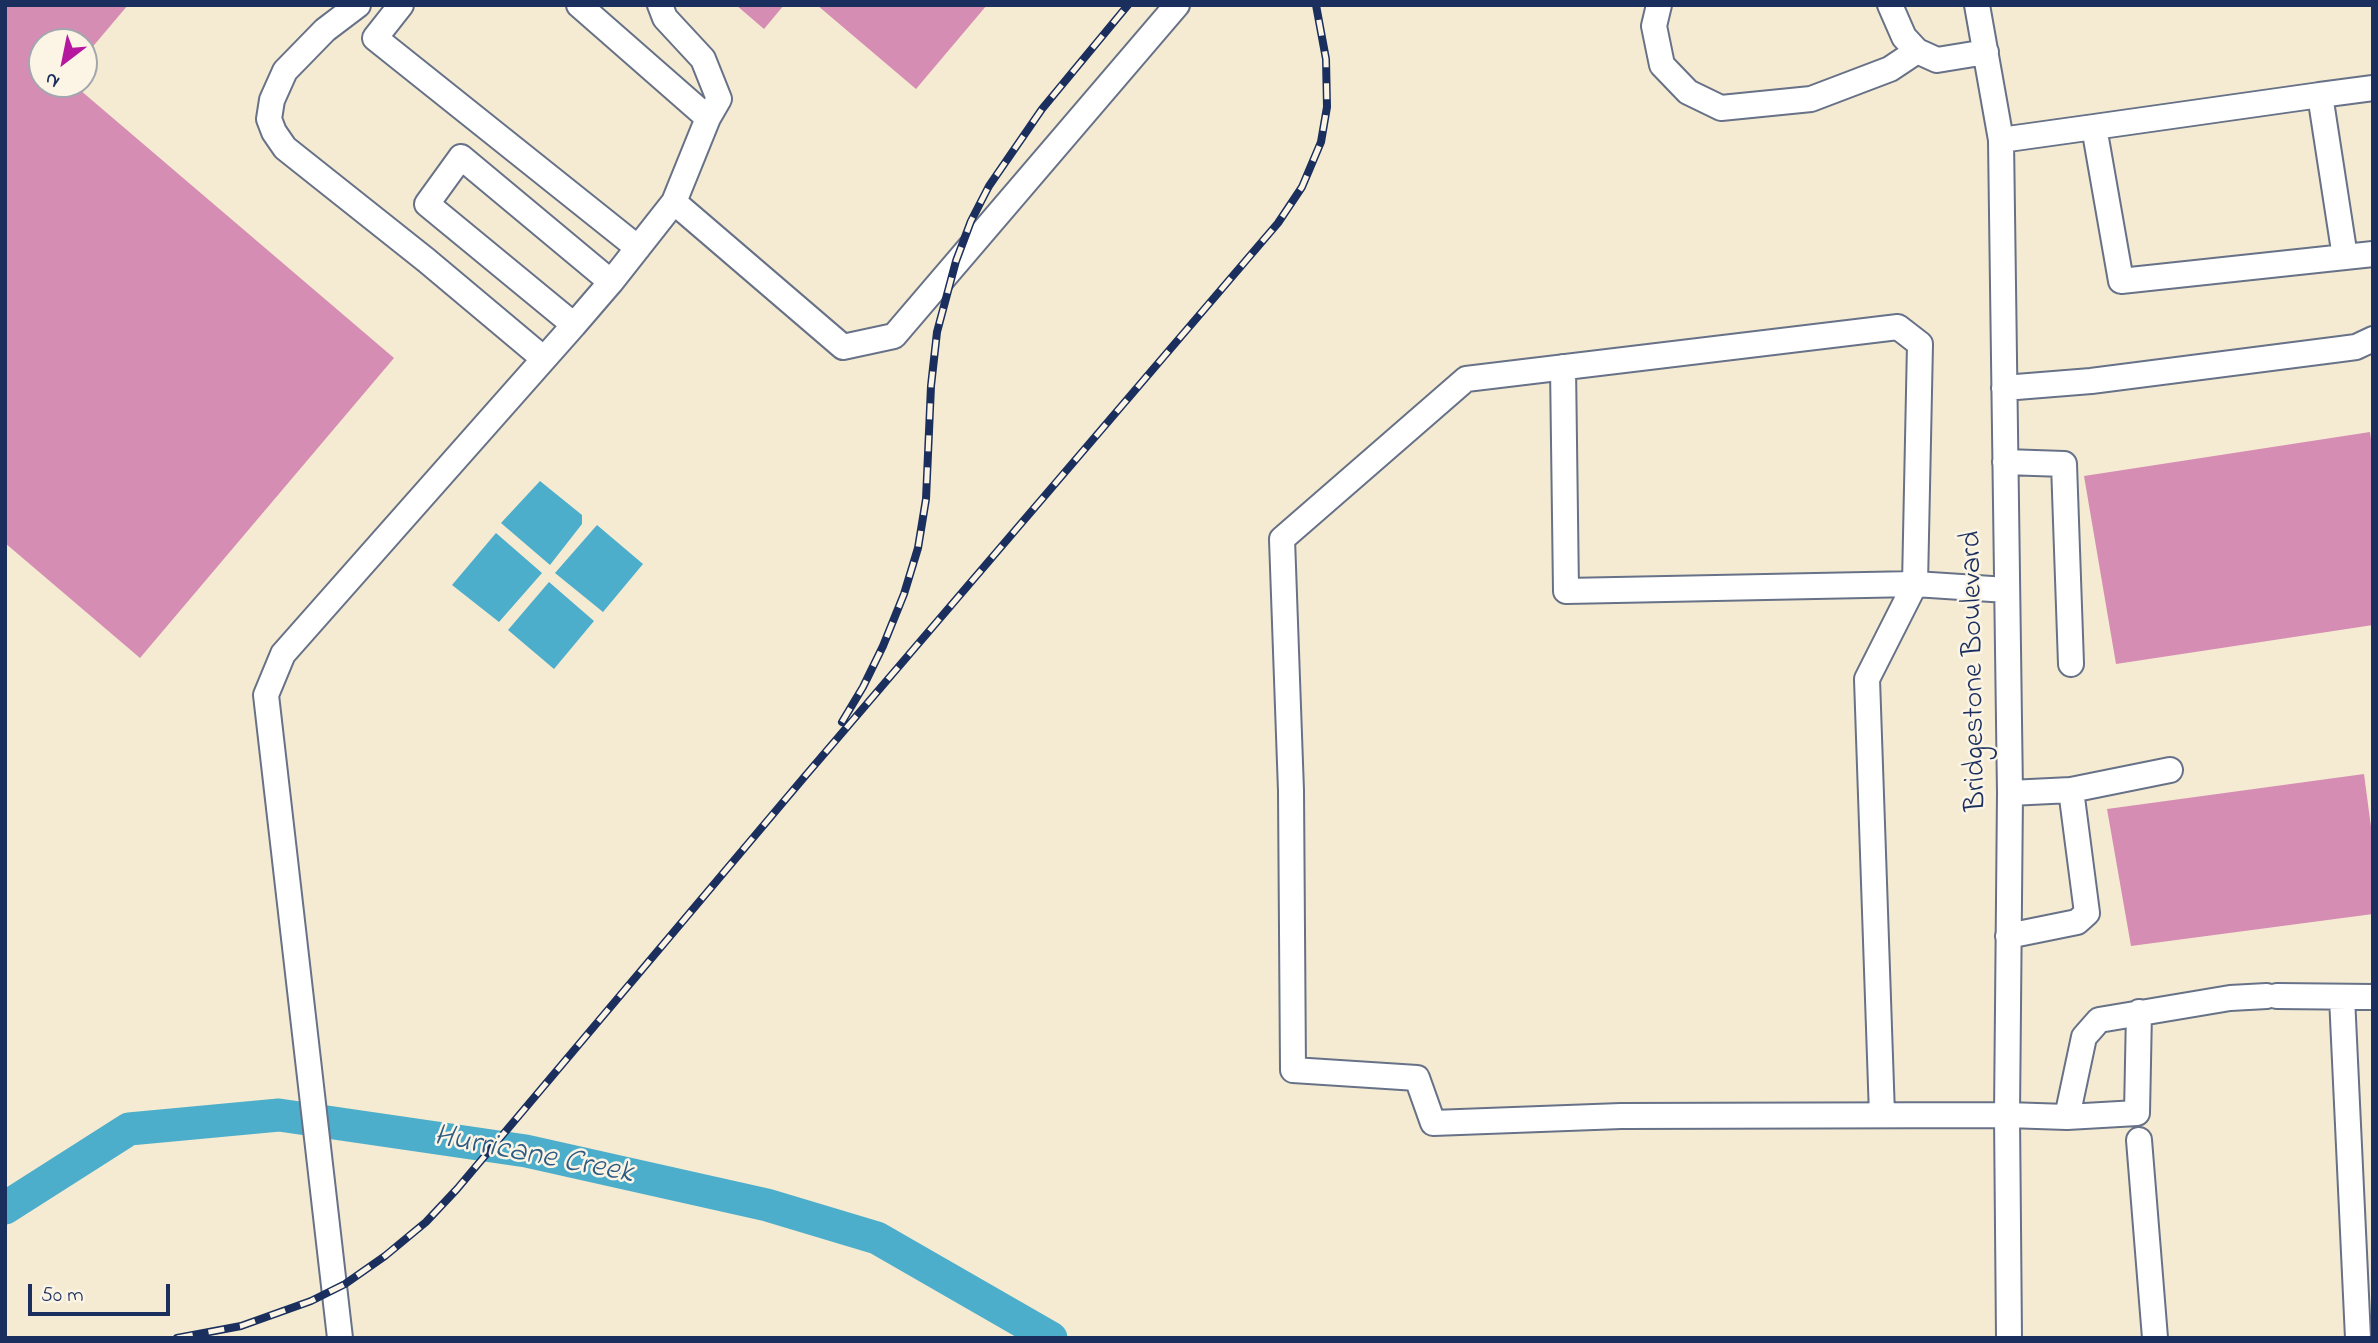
<!DOCTYPE html>
<style>
body{margin:0}
#map{position:relative;width:2378px;height:1343px;overflow:hidden;background:#f4ebd2;font-family:"Indie Flower",sans-serif}
canvas{display:block}
.frame{position:absolute;inset:0;border:7px solid #1b2f5e;pointer-events:none}
.north{position:absolute;left:28px;top:28px;width:70px;height:70px;box-sizing:border-box;background:#fcf5e5;border:2px solid #a2a6af;border-radius:50%;rotate:212deg;font-size:19px;font-weight:700;line-height:28px;text-align:center;color:#1b2f5e}
.north::after{content:'';display:block;margin:auto;width:24px;height:32px;background:#b5179e;clip-path:polygon(50% 0,100% 100%,50% 72%,0 100%)}
.scale{position:absolute;left:28px;top:1284px;width:142px;height:32px;box-sizing:border-box;border:4px solid #1b2f5e;border-top:0;padding-left:9px;font-size:21px;line-height:24px;white-space:nowrap;color:#1b2f5e;-webkit-text-stroke:5px #fcf5e5;paint-order:stroke}
</style>
<div id="map">
<canvas width="2378" height="1343"></canvas>
<div class="frame"></div>
<div class="north">N</div>
<div class="scale">50 m</div>
</div>
<script>
const ctx = document.querySelector('canvas').getContext('2d');
ctx.lineJoin = 'round';
function fill(path, color) { ctx.fillStyle = color; ctx.fill(path, 'evenodd'); }
const toPath = rows => new Path2D(rows.map(r => 'M' + r).join(''));
function stroke(path, color, width, dash) { ctx.strokeStyle = color; ctx.lineWidth = width; ctx.lineCap = dash ? 'butt' : 'round'; ctx.setLineDash(dash || []); ctx.stroke(path); }
function write(font, color, halo, rows, align = 'center') {
  ctx.font = font + ' "Indie Flower",sans-serif'; ctx.lineWidth = 5; ctx.setLineDash([]); ctx.textBaseline = 'middle'; ctx.strokeStyle = halo; ctx.fillStyle = color; for (const [text, x, y, turn = 0] of rows) {
    ctx.save(); ctx.translate(x, y); ctx.rotate((+turn || 0) * Math.PI / 180); ctx.textAlign = isNaN(turn) ? turn : align; if (halo) ctx.strokeText(text, 0, 0); ctx.fillText(text, 0, 0); ctx.restore();
  }
}
const water = toPath([
 [540,481,582,515,582,524,550,565,501,523],
 [597,525,643,564,603,612,555,573],
 [496,533,542,573,499,622,452,585],
 [549,582,594,621,554,669,508,630]
]);
const river = toPath([
 [5,1208,129,1129,279,1115,526,1151,767,1205,877,1238,1051,1338]
]);
const building = toPath([
 [5,5,128,5,84,57,84,42,42,42,42,84,73,84,394,358,140,658,5,543],
 [736,5,784,5,764,29],
 [817,5,987,5,916,89],
 [2370,432,2373,454,2373,625,2116,664,2084,476],
 [2364,774,2373,842,2373,914,2131,946,2107,809]
]);
const minor = toPath([
 [358,5,325,30,285,71,272,100,269,119,274,132,285,148,426,260,544,359],
 [401,5,375,38,638,248],
 [579,5,708,118,674,202],
 [660,5,665,18,703,59,719,99,708,118],
 [1659,5,1654,26,1662,65,1688,92,1721,108,1811,99,1890,69,1917,51],
 [1890,5,1904,37,1917,51,1937,60,1986,52],
 [1977,5,2001,140,2010,793,2007,1115,2009,1338],
 [2373,88,2320,95,2345,257,2373,254],
 [2320,95,2094,127,2121,281,2345,257],
 [2001,140,2094,127],
 [611,282,461,157,427,204,574,325,611,282,674,202,843,347,894,336,1177,5],
 [1563,367,1566,591,1915,584,1867,679,1882,1115],
 [2004,388,2091,381,2341,349,2356,347,2373,339],
 [2005,462,2064,464,2071,664],
 [2007,590,1915,584,1920,344,1898,327,1466,379,1282,539,1291,791,1293,1070,1417,1078,1433,1123,1621,1116,2007,1115,2067,1117,2137,1113,2139,1012],
 [2010,793,2071,790,2170,770],
 [2008,936,2077,922,2087,913,2071,790],
 [2277,996,2373,997],
 [2342,997,2358,1338],
 [2067,1117,2084,1037,2099,1020,2230,998,2267,996],
 [2139,1140,2155,1338],
 [340,1338,266,695,283,654,574,325]
]);
const rail = toPath([
 [842,722,863,687,883,646,904,594,918,548,926,499,931,386,937,332,956,261,971,221,989,186,1042,109,1128,5],
 [177,1338,241,1326,311,1301,345,1284,385,1256,426,1222,457,1189,806,775,1278,223,1302,187,1321,142,1327,107,1326,59,1316,5]
]);
const streetNames = [
 ["Bridgestone Boulevard",1976,671,-91]
];
const waterNames = [
 ["Hurricane Creek",533,1157,11]
];
fill(water, '#4daecc');
stroke(river, '#4daecc', 33);
fill(building, '#d68db3');
stroke(minor, '#677187', 28);
stroke(minor, '#fff', 24);
stroke(rail, '#1b2f5e', 8);
stroke(rail, '#fcf5e5', 5, [16]);
write('30px', '#1b2f5e', '#fcf5e5', streetNames);
write('italic 32px', '#2c5b84', '#fcf5e5', waterNames);
</script>
